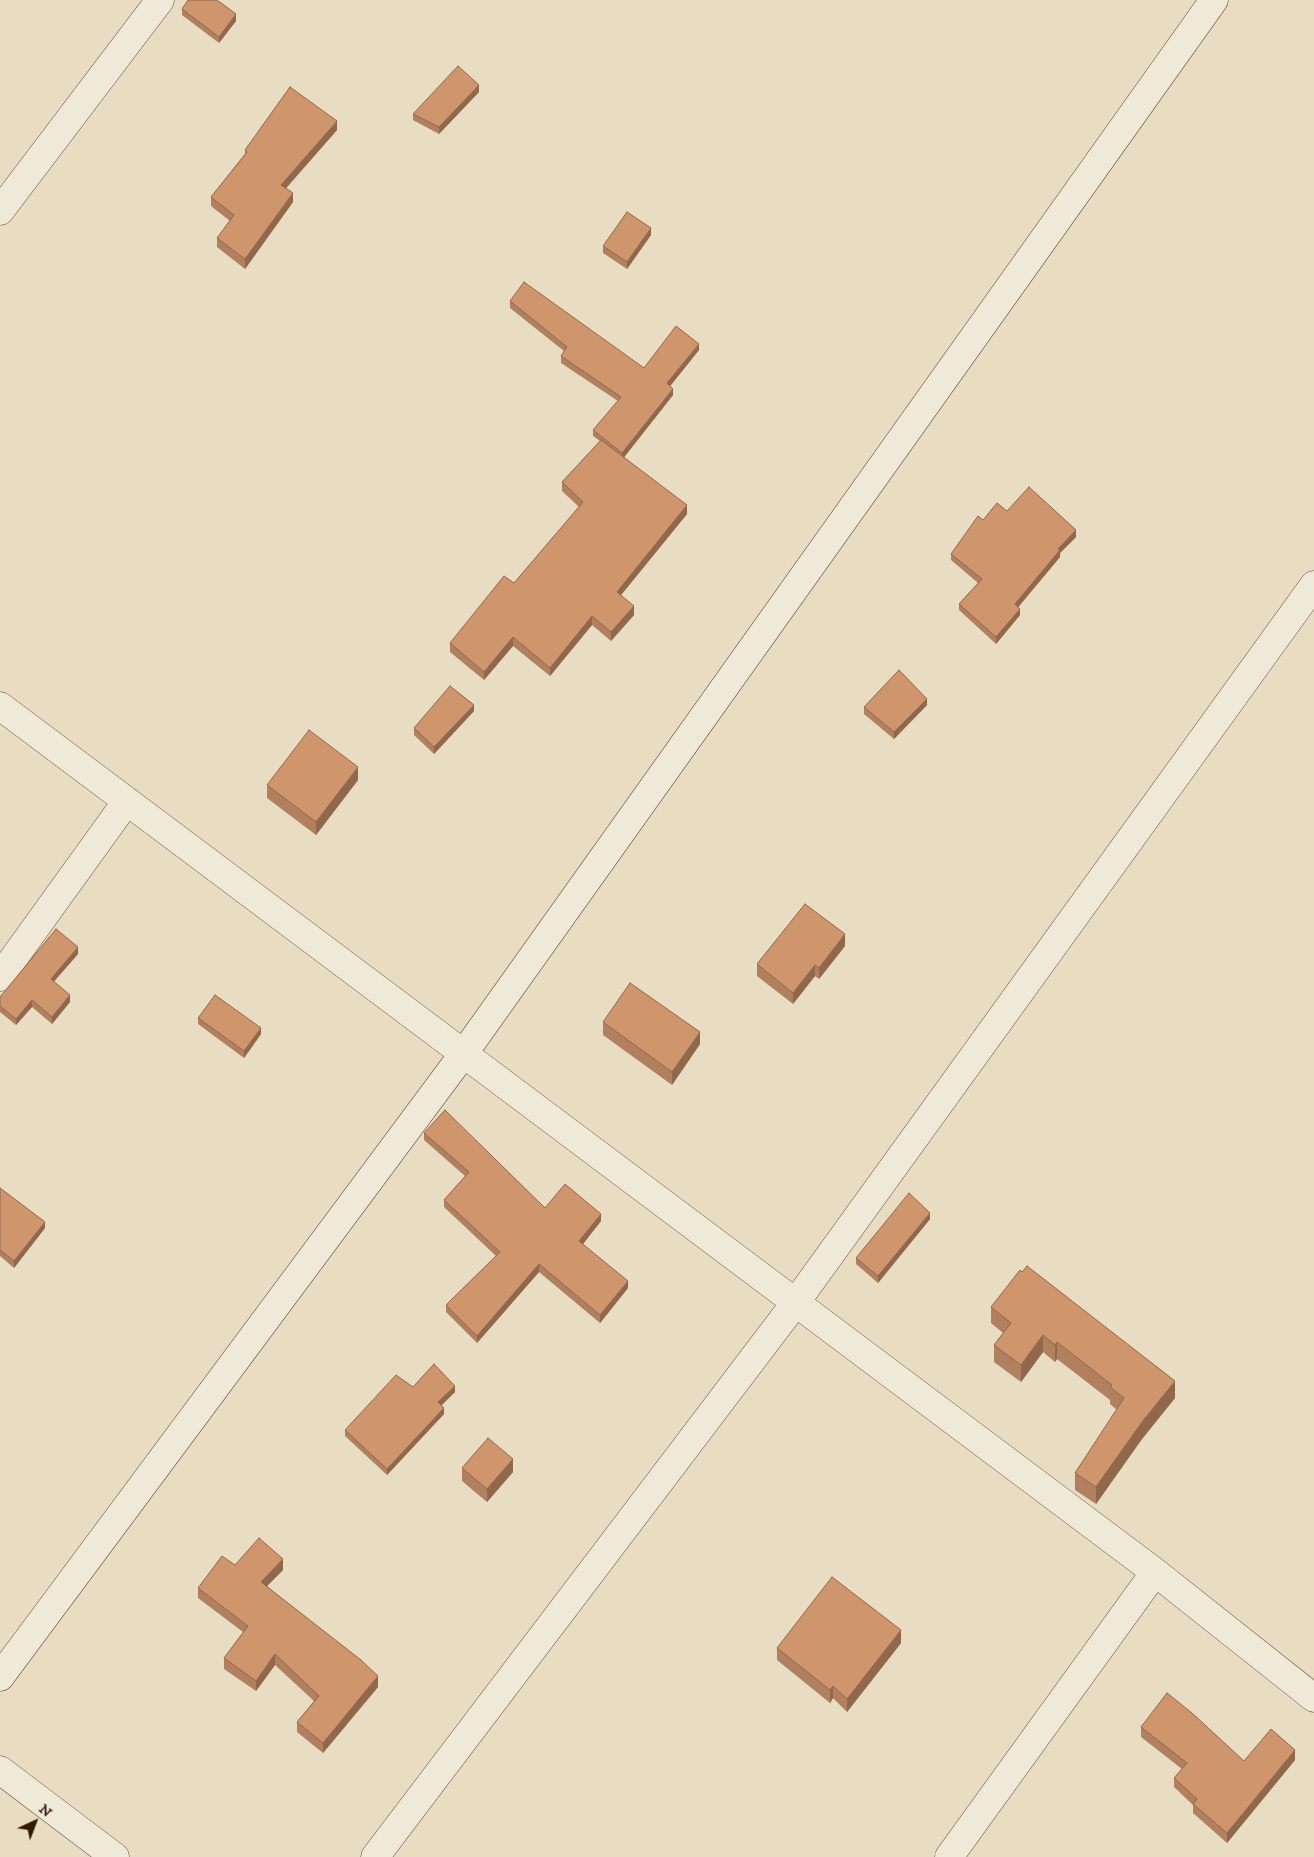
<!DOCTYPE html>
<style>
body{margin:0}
#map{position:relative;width:1314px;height:1857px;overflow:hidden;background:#e8ddc3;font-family:"IM FELL DW Pica",serif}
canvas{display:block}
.north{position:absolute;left:10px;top:1797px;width:50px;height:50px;-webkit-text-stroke:4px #f0e9d8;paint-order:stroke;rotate:43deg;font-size:14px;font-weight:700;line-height:20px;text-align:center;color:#341a06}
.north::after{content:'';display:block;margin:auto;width:18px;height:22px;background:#341a06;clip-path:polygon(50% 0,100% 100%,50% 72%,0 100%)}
</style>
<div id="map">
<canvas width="1314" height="1857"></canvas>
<div class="north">N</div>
</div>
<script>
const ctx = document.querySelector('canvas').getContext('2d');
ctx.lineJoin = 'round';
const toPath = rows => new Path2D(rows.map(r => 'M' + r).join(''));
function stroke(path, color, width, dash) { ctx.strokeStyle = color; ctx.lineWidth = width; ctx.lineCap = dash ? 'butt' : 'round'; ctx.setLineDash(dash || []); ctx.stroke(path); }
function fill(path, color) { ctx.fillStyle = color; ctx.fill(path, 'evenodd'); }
const street = toPath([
 [0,211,160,0],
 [0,706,1155,1572,1314,1698],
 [0,977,127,801],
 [0,1677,464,1053,1214,0],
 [0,1770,115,1857],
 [375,1857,796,1302,1314,585],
 [949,1857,1155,1572]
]);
const wall = toPath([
 [182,9,236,21,219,43,182,15],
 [479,92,439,134,413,120,413,114],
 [337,130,286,188,293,202,245,269,217,247,217,238,230,221,211,206,211,197,245,154,245,150],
 [651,235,627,269,603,253,603,246],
 [510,301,644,368,699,350,670,386,673,395,624,457,687,514,621,595,634,615,611,641,592,625,550,676,513,646,484,680,450,652,450,643,514,583,579,507,562,491,562,482,600,441,593,436,593,430,618,401,561,363,561,356,564,351,510,308],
 [1007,511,1076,537,1060,553,1060,557,1018,607,1020,615,996,644,959,610,959,604,978,583,951,560,951,554],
 [927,705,894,739,864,714,864,707],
 [474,711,434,754,414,735,414,728],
 [358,780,316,835,267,798,267,785],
 [845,946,819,979,815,976,793,1004,757,976,757,964],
 [78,954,54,981,70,1002,52,1024,32,1007,16,1025,0,1012,0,997],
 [198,1018,261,1034,244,1058,198,1024],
 [603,1022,700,1044,672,1085,603,1035],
 [424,1133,545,1208,601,1221,583,1244,628,1288,600,1323,539,1272,477,1343,446,1312,446,1305,496,1256,444,1207,444,1200,465,1176,424,1140],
 [0,1188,45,1228,14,1268,0,1256],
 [930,1219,878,1283,856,1264,856,1258],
 [991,1307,1175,1398,1142,1439,1096,1504,1075,1490,1075,1473,1117,1410,1110,1404,1110,1400,1057,1359,1055,1362,1043,1352,1021,1382,994,1362,994,1345,1003,1333,991,1323],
 [413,1387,455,1392,441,1405,444,1414,387,1475,345,1436,345,1430],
 [462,1468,513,1472,487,1502,462,1481],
 [235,1565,283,1570,267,1586,378,1687,323,1753,297,1732,297,1722,314,1701,275,1665,256,1691,224,1669,224,1658,243,1632,198,1598,198,1588],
 [901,1643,847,1712,833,1698,830,1703,777,1660,777,1648],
 [1141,1727,1244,1761,1295,1760,1227,1843,1193,1813,1193,1805,1174,1787,1174,1778,1182,1769,1141,1737]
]);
const shadedWall = toPath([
 [236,14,236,21,219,43,219,37],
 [479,85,479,92,439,134,439,127],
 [337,121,337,130,281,194,281,185],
 [293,193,293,202,245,269,245,259],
 [651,228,651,235,627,269,627,262],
 [699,344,699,350,667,390,667,383],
 [673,389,673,395,622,460,622,453],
 [687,505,687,514,617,600,617,592],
 [1076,530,1076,537,1060,553,1060,557,1015,611,1015,604,1058,549],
 [634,606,634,615,611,641,611,632],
 [1020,609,1020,615,996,644,996,637],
 [592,616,592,625,550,676,550,668],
 [513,637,513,646,484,680,484,672],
 [927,699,927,705,894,739,894,732],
 [474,705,474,711,434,754,434,747],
 [358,767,358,780,316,835,316,822],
 [845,934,845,946,819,979,819,968],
 [78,947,78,954,51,985,51,979],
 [815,965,815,976,793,1004,793,993],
 [70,995,70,1002,52,1024,52,1017],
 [32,1000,32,1007,16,1025,16,1019],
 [261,1028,261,1034,244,1058,244,1051],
 [700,1032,700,1044,672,1085,672,1072],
 [930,1213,930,1219,878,1283,878,1276],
 [601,1214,601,1221,579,1249,579,1241],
 [45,1222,45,1228,14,1268,14,1261],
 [539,1264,539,1272,477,1343,477,1336],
 [628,1281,628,1288,600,1323,600,1315],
 [1043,1335,1043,1352,1021,1382,1021,1365],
 [1057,1342,1057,1359,1055,1362,1055,1345],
 [1175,1381,1175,1398,1142,1439,1096,1504,1096,1487,1142,1422],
 [455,1386,455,1392,438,1409,438,1402],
 [444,1408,444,1414,387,1475,387,1469],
 [513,1459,513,1472,487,1502,487,1489],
 [283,1559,283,1570,261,1592,261,1582],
 [901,1630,901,1643,847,1712,847,1699],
 [275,1654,275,1665,256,1691,256,1681],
 [378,1676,378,1687,323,1753,323,1743],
 [833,1686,833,1698,830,1703,830,1690],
 [1295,1750,1295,1760,1227,1843,1227,1833]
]);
const building = toPath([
 [188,0,217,0,236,14,219,37,182,9,188,0],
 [458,66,479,85,439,127,413,114,458,66],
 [290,87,337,121,281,185,293,193,245,259,217,238,234,215,211,197,247,152,245,150,290,87],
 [627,212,651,228,627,262,603,246,627,212],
 [524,282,644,368,676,326,699,344,667,383,673,389,622,453,593,430,621,397,561,356,567,347,510,301,524,282],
 [601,440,687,505,617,592,634,606,611,632,592,616,550,668,513,637,484,672,450,643,504,576,514,583,583,502,562,482,601,440],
 [1029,487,1076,530,1058,549,1060,550,1015,604,1020,609,996,637,959,604,982,579,951,554,978,516,983,520,997,503,1007,511,1029,487],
 [899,670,927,699,894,732,864,707,899,670],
 [450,686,474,705,434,747,414,728,450,686],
 [309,730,358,767,316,822,267,785,309,730],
 [805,904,845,934,819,968,815,965,793,993,757,964,805,904],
 [56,929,78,947,51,979,70,995,52,1017,32,1000,16,1019,0,1006,0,997,56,929],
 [630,983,700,1032,672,1072,603,1022,630,983],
 [215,995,261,1028,244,1051,198,1018,215,995],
 [445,1110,545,1208,565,1184,601,1214,579,1241,628,1281,600,1315,539,1264,477,1336,446,1305,500,1252,444,1200,469,1172,424,1133,445,1110],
 [0,1188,45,1222,14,1261,0,1250,0,1188],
 [909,1193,930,1213,878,1276,856,1258,909,1193],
 [1027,1266,1175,1381,1142,1422,1096,1487,1075,1473,1124,1398,1110,1387,1112,1385,1057,1342,1055,1345,1043,1335,1021,1365,994,1345,1011,1323,991,1307,1020,1270,1022,1272,1027,1266],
 [434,1364,455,1386,438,1402,444,1408,387,1469,345,1430,396,1375,413,1387,434,1364],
 [488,1438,513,1459,487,1489,462,1468,488,1438],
 [259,1538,283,1559,261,1582,361,1660,378,1676,323,1743,297,1722,319,1696,275,1654,256,1681,224,1658,248,1626,198,1588,222,1556,235,1565,259,1538],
 [832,1577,901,1630,847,1699,833,1686,830,1690,777,1648,832,1577],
 [1167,1693,1192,1713,1244,1761,1271,1729,1295,1750,1227,1833,1193,1804,1197,1799,1174,1778,1187,1763,1141,1727,1167,1693]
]);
stroke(street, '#614b35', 29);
stroke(street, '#f0e9d8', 28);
fill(wall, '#b2805e');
fill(shadedWall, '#91684c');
fill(building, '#cf956d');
stroke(building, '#91684c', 1);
</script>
